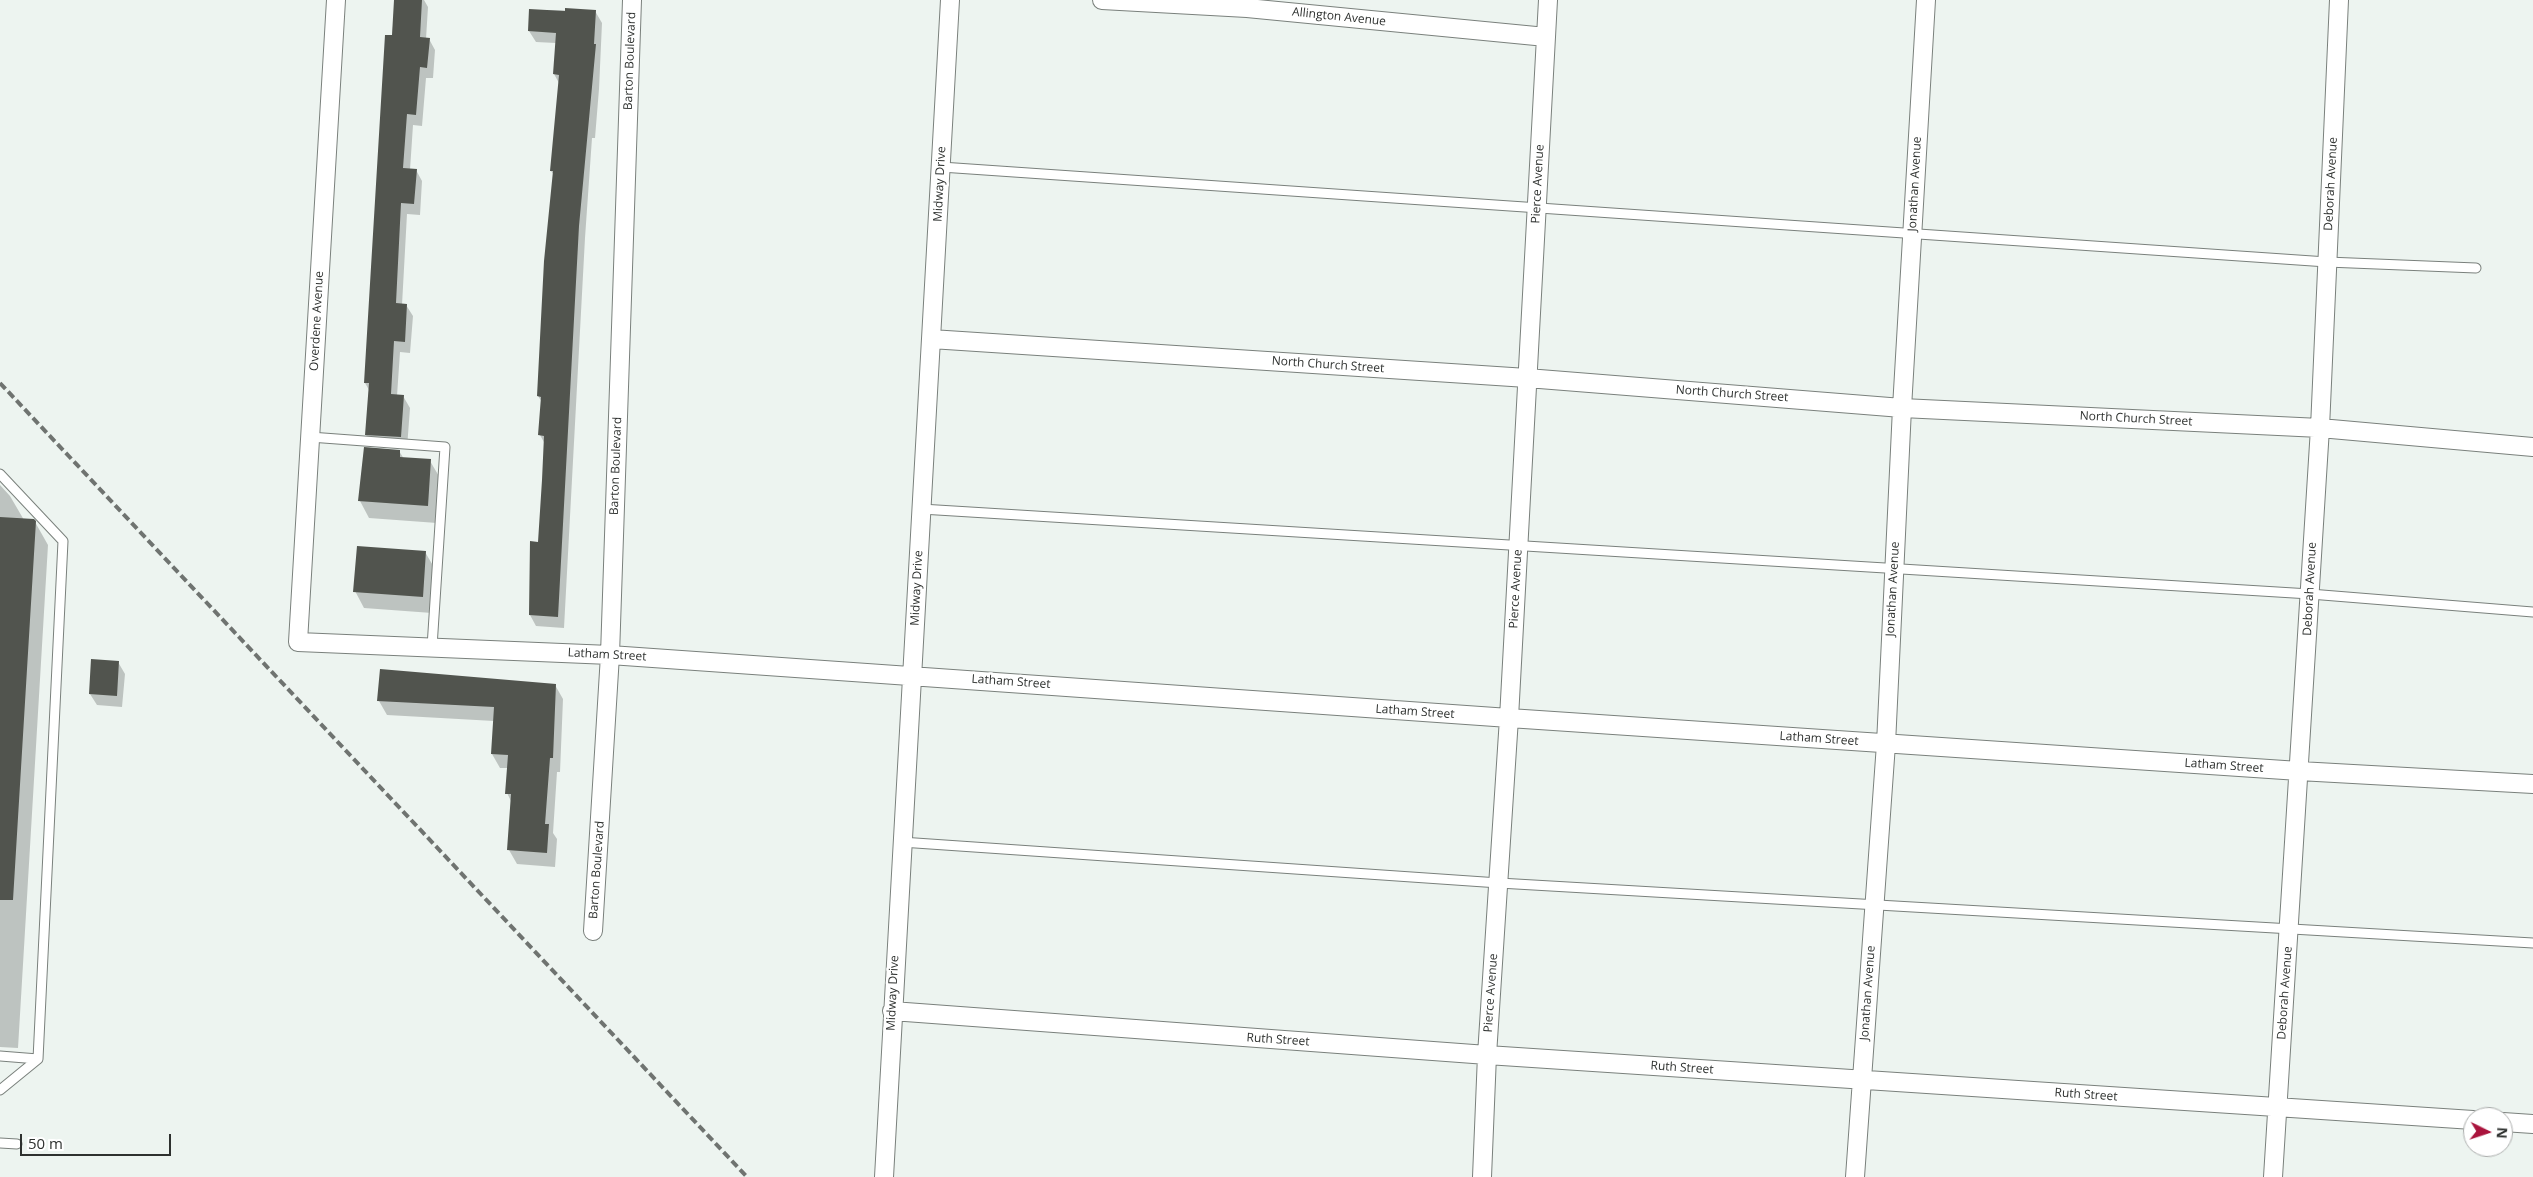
<!DOCTYPE html>
<style>
body{margin:0}
#map{position:relative;width:2533px;height:1177px;overflow:hidden;background:#edf4f0;font-family:"Open Sans",sans-serif}
canvas{display:block}
.north{position:absolute;left:2463px;top:1107px;width:50px;height:50px;box-sizing:border-box;background:#fff;border:1px solid #abadac;border-radius:50%;rotate:94deg;font-size:14px;font-weight:700;line-height:20px;text-align:center;color:#2e312f}
.north::after{content:'';display:block;margin:auto;width:18px;height:22px;background:#aa143d;clip-path:polygon(50% 0,100% 100%,50% 72%,0 100%)}
.scale{position:absolute;left:20px;top:1134px;width:151px;height:22px;box-sizing:border-box;border:2px solid #2e312f;border-top:0;padding-left:6px;font-size:15px;line-height:18px;white-space:nowrap;color:#2e312f;-webkit-text-stroke:4px #fff;paint-order:stroke}
</style>
<div id="map">
<canvas width="2533" height="1177"></canvas>
<div class="north">N</div>
<div class="scale">50 m</div>
</div>
<script>
const ctx = document.querySelector('canvas').getContext('2d');
ctx.lineJoin = 'round';
function fill(path, color) { ctx.fillStyle = color; ctx.fill(path, 'evenodd'); }
const toPath = rows => new Path2D(rows.map(r => 'M' + r).join(''));
function stroke(path, color, width, dash) { ctx.strokeStyle = color; ctx.lineWidth = width; ctx.lineCap = dash ? 'butt' : 'round'; ctx.setLineDash(dash || []); ctx.stroke(path); }
function write(font, color, halo, rows, align = 'center') {
  ctx.font = font + ' "Open Sans",sans-serif'; ctx.lineWidth = 5; ctx.setLineDash([]); ctx.textBaseline = 'middle'; ctx.strokeStyle = halo; ctx.fillStyle = color; for (const [text, x, y, turn = 0] of rows) {
    ctx.save(); ctx.translate(x, y); ctx.rotate((+turn || 0) * Math.PI / 180); ctx.textAlign = isNaN(turn) ? turn : align; if (halo) ctx.strokeText(text, 0, 0); ctx.fillText(text, 0, 0); ctx.restore();
  }
}
const shadow = toPath([
 [395,0,424,0,428,7,426,39,429,39,435,50,433,78,426,78,422,126,413,125,410,170,416,170,422,181,420,215,407,214,402,305,406,305,413,316,410,353,400,352,397,396,403,396,410,408,407,448,373,446,366,435,369,390,365,383],
 [531,10,595,11,602,23,599,89,595,138,592,138,585,238,564,628,536,626,530,615,539,543,545,444,540,435,542,402,538,396,554,175,551,171,559,83,554,74,556,43,536,42,529,31],
 [365,449,399,451,404,459,430,461,440,478,437,523,369,518,360,501],
 [0,485,10,496,24,520,35,522,48,545,18,1048,0,1047],
 [425,552,435,569,432,613,364,608,355,591],
 [118,662,125,674,122,707,97,705,90,694],
 [555,685,563,699,560,772,557,772,553,833,557,839,555,867,517,864,509,850,512,803,507,793,508,768,500,768,492,754,494,721,387,715,379,701]
]);
const building = toPath([
 [394,0,422,0,420,37,430,38,427,68,420,67,416,115,407,114,403,168,417,169,414,204,401,203,396,303,407,304,405,342,394,341,391,394,404,395,401,437,365,435,369,383,364,383,385,35,392,35],
 [565,8,596,10,594,44,596,44,579,226,558,617,529,615,530,541,538,542,542,480,544,436,538,435,541,397,537,396,544,261,553,171,550,171,559,75,553,74,556,33,528,31,529,9,565,11],
 [364,447,400,450,400,457,431,459,428,506,358,501],
 [0,517,34,519,36,521,13,900,0,900],
 [357,546,426,551,423,597,353,592],
 [91,659,119,661,117,696,89,694],
 [380,669,556,684,553,758,550,758,545,824,549,824,547,853,507,850,511,794,505,794,508,755,491,754,494,707,377,701]
]);
const service = toPath([
 [941,167,2327,262,2476,268],
 [310,437,445,447,432,647],
 [0,474,63,541,38,1059,0,1056],
 [921,509,2310,594,2533,612],
 [901,842,1499,883,2533,943],
 [0,1090,38,1059],
 [0,1143,17,1144]
]);
const minor = toPath([
 [336,0,298,642,610,655,1509,718,2299,771,2533,784],
 [1102,0,1247,8,1546,37],
 [931,339,1527,378,1902,408,2320,428,2533,447],
 [593,931,610,655,632,0],
 [892,1011,1487,1055,2473,1120],
 [2503,1122,2533,1124],
 [884,1177,950,0],
 [1482,1177,1487,1055,1509,718,1548,0],
 [1855,1177,1886,744,1902,408,1926,0],
 [2273,1177,2320,428,2339,0]
]);
const rail = toPath([
 [0,383,747,1177]
]);
const streetNames = [
 ["Allington Avenue",1339,17,6],
 ["Barton Boulevard",630,61,-88],
 ["Midway Drive",940,184,-87],
 ["Pierce Avenue",1538,184,-87],
 ["Jonathan Avenue",1915,184,-87],
 ["Deborah Avenue",2331,184,-87],
 ["Overdene Avenue",317,321,-87],
 ["North Church Street",1328,365,4],
 ["North Church Street",1732,394,4],
 ["North Church Street",2136,419,3],
 ["Barton Boulevard",616,466,-88],
 ["Midway Drive",917,588,-87],
 ["Pierce Avenue",1516,589,-87],
 ["Jonathan Avenue",1893,589,-87],
 ["Deborah Avenue",2310,589,-87],
 ["Latham Street",607,655,3],
 ["Latham Street",1011,682,4],
 ["Latham Street",1415,712,4],
 ["Latham Street",1819,739,4],
 ["Latham Street",2224,766,4],
 ["Barton Boulevard",597,870,-86],
 ["Midway Drive",893,993,-87],
 ["Pierce Avenue",1491,993,-86],
 ["Jonathan Avenue",1868,993,-86],
 ["Deborah Avenue",2285,993,-86],
 ["Ruth Street",1278,1040,4],
 ["Ruth Street",1682,1068,4],
 ["Ruth Street",2086,1095,4]
];
fill(shadow, '#0003');
fill(building, '#51544e');
stroke(service, '#7a807c', 11);
stroke(minor, '#7a807c', 20);
stroke(service, '#fff', 9);
stroke(minor, '#fff', 18);
stroke(rail, '#6f7370', 4, [8, 4]);
write('12px', '#2e312f', '#fff', streetNames);
</script>
